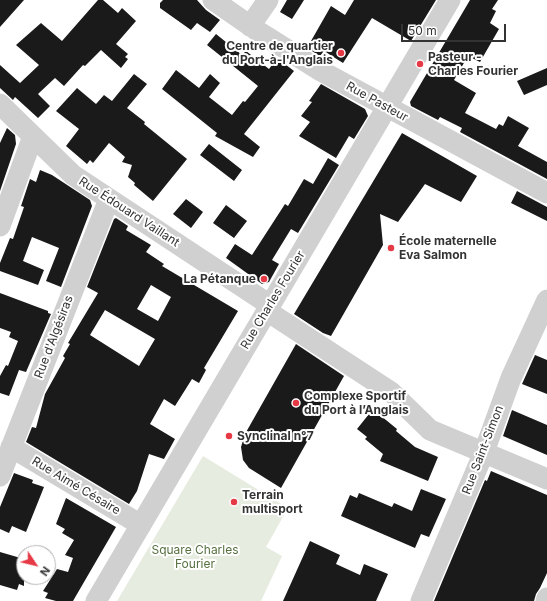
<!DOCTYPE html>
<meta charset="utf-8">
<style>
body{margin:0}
#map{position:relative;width:547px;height:601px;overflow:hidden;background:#fff;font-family:Inter,sans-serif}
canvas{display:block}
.north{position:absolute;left:16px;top:545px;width:40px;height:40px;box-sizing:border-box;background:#fff;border:1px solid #adadad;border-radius:50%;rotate:125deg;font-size:11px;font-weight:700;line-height:16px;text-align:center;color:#333}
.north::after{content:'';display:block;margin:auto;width:14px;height:18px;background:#e63946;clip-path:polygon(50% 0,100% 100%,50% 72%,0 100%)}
.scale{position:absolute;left:401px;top:24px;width:105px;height:18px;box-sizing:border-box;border:2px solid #333;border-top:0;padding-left:5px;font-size:12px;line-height:14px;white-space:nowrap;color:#333;-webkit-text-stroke:3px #fff;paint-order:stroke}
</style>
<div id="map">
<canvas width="547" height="601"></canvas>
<div class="north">N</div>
<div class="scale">50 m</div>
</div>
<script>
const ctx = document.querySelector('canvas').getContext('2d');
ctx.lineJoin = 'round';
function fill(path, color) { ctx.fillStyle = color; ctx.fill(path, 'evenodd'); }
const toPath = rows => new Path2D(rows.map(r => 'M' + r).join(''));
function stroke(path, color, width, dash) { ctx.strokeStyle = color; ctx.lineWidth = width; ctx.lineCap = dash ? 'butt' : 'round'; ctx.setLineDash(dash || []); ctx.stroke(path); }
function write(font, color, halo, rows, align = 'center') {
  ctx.font = font + ' Inter,sans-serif'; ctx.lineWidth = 4; ctx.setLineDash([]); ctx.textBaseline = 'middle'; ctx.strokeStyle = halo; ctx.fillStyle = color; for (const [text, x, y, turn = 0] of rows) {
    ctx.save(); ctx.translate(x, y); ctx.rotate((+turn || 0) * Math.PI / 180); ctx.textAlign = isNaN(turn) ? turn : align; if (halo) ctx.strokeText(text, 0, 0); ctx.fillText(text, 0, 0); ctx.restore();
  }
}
const green = toPath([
 [203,456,288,508,266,547,282,556,261,601,117,601]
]);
const building = toPath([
 [0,0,24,0,0,27],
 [98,0,103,0,118,13,122,8,136,21,116,44,128,54,125,57,128,59,121,68,101,50,85,66,83,65,64,86,55,78,38,94,50,106,38,118,15,97,13,100,0,88,0,65,20,83,39,65,16,45,41,23,62,41],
 [163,0,197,0,206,10,220,20,210,32,197,23,191,30,160,8,160,3],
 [287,0,304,0,292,19,280,12],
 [354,0,436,0,411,41,372,18,343,63,324,51,320,56,307,48,331,6,345,15],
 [470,0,498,0,492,9,496,11,490,23,499,29,480,62,468,56,454,80,476,93,465,113,496,129,499,124,503,126,508,116,529,128,518,146,547,162,547,179,460,132,462,128,440,117,438,120,411,106,410,102],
 [216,34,242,55,246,51,269,69,277,58,294,71,244,134,260,147,253,157,215,136,217,133,162,89,176,70,199,88,210,74,220,83,209,97,232,115,243,101,245,102,258,86,207,45],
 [547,68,547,85,524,95,517,81],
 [134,74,147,84,127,108,145,122,144,124,187,159,153,201,134,185,135,183,128,177,132,165,122,162,125,157,109,143,93,163,90,160,87,164,66,146,79,129,56,111,77,88,96,104,104,95,112,101],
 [321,84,365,109,368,116,354,139,349,136,336,158,299,136,310,122,301,116,312,102,309,101],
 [7,128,15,135,16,144,0,191,0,143],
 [402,133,477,176,461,202,425,184,398,222,380,214,383,245,331,336,323,333,294,314],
 [209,144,242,170,234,181,200,155],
 [328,158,339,165,298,233,291,229,272,260,279,264,269,282,262,284,226,258,235,244,252,255,285,204,288,206,304,179,313,184],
 [40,170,52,175,90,200,92,206,61,287,46,281,59,248,32,237,23,261,44,270,38,285,0,271,0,263,10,238,13,239,24,207,21,206,30,179,36,182],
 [517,191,547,207,547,221,511,203],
 [186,199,203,212,191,228,173,214],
 [226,205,247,221,234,238,213,223],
 [116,218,128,226,126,230,151,245,146,252,164,264,162,266,238,311,204,368,206,370,199,383,192,379,175,406,164,399,150,424,175,439,164,459,149,454,137,491,129,504,26,442,32,427,36,428,45,394,65,358,63,356,70,344,68,343,98,293,87,287,114,219],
 [151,285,171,297,158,321,137,309],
 [105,310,155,339,139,366,90,335],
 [0,293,48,311,48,313,51,314,26,372,19,370,9,396,0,393,0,376,6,365,8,366,18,341,9,337,11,332,0,328],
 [296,344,344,376,281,488,249,468,243,460,241,447,245,434],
 [535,355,547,360,547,394,522,384],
 [512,410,547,425,547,455,503,436],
 [375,411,397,429,396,431,415,447,438,457,428,481,380,461,383,454,365,439,367,437,357,429,369,414,371,416],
 [491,471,547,495,547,573,540,588,536,594,534,601,434,601,485,480,487,481],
 [14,473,33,480,32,483,44,487,26,532,12,526,9,533,0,529,0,507],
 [421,489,446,499,429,537,421,534,415,548,341,516,350,495,357,498,359,493,392,507,394,503,412,511],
 [66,498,116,527,73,601,56,601,45,598,48,593,43,591,57,569,68,572,73,558,65,555,74,540,62,533,65,529,56,524],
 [310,541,340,555,336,564,360,575,364,564,388,574,376,601,283,601],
 [0,552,24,559,24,586,19,584,17,590,0,585]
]);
const minor = toPath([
 [213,0,259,32,321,71,547,193],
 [250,26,268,0],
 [0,104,73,175,270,305],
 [0,226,33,136],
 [267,311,391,392,430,430,547,479],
 [11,447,141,525],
 [0,476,109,199],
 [96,601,450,0],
 [421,601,484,452,511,378,547,300],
 [546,601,547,598]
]);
const markers = [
 [341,53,4,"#e63946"],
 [420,64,4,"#e63946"],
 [391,248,4,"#e63946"],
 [264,279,4,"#e63946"],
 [296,403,4,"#e63946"],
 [229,436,4,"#e63946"],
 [234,502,4,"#e63946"]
];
const poiNames = [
 ["Centre de quartier",333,46,"right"],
 ["du Port-à-l'Anglais",333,60,"right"],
 ["Pasteur -",428,57],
 ["Charles Fourier",428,71],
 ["École maternelle",399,241],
 ["Eva Salmon",399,255],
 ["La Pétanque",256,279,"right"],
 ["Complexe Sportif",304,396],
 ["du Port à l’Anglais",304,410],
 ["Synclinal n°7",237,436],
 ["Terrain",242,495],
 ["multisport",242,509]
];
const streetNames = [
 ["Rue Pasteur",377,102,29],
 ["Rue Édouard Vaillant",129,212,33],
 ["Rue Charles Fourier",273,300,-59],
 ["Rue d'Algésiras",54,337,-69],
 ["Rue Saint-Simon",483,450,-69],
 ["Rue Aimé Césaire",76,486,31]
];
const parkNames = [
 ["Square Charles",195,550],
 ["Fourier",195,564]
];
fill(green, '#e6ecdf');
fill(building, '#1a1a1a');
stroke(minor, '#d0d0d0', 21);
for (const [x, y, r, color] of markers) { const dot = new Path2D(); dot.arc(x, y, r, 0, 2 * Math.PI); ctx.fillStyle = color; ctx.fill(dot); stroke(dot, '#fff', 1.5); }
write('bold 12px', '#333', '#fff', poiNames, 'left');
write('12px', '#333', '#fff', streetNames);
write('12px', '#56703f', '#fff', parkNames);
</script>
